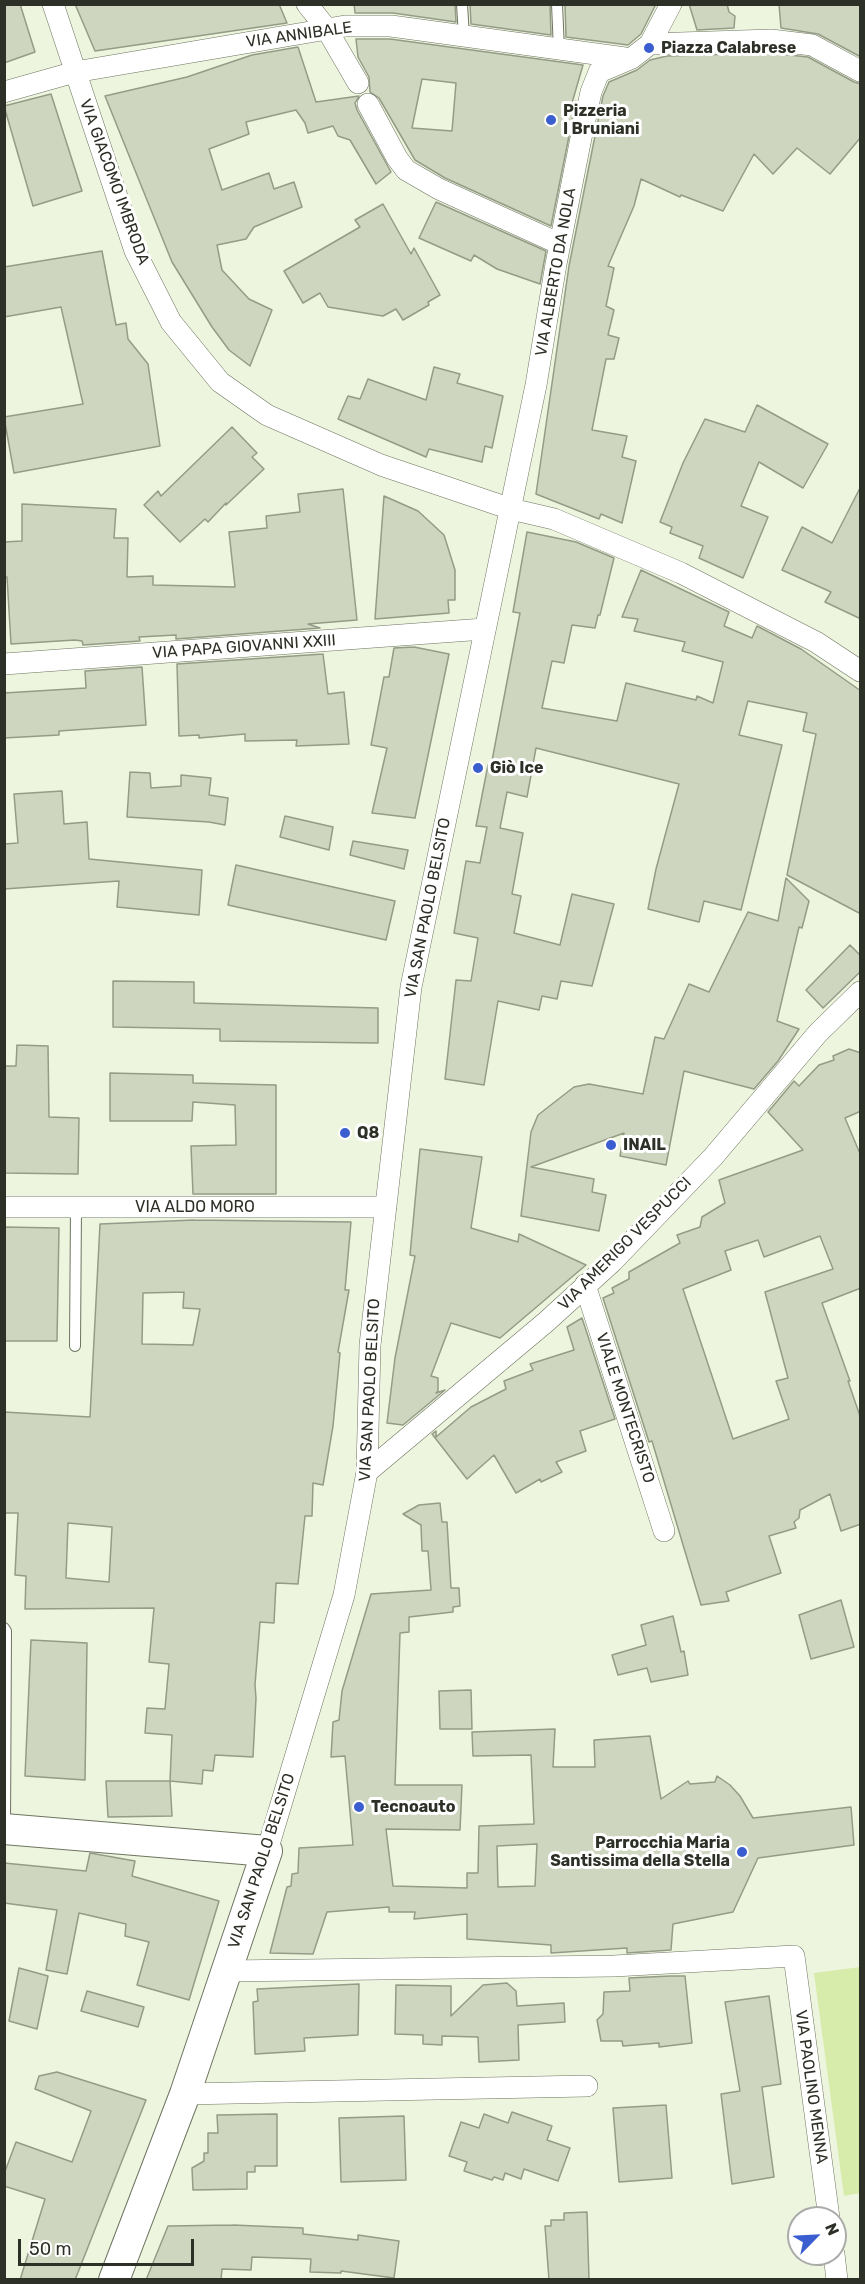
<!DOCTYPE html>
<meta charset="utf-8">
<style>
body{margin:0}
#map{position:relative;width:865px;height:2284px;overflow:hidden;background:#eef5de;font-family:Rubik,sans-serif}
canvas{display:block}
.frame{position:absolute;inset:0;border:6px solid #2d3027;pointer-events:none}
.north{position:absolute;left:787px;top:2206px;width:60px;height:60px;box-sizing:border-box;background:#fff;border:2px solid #abaca9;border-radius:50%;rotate:66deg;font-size:16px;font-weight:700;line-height:24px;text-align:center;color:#2d3027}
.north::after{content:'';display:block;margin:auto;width:21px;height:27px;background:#3a5ecf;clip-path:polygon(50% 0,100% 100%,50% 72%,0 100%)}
.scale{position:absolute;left:18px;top:2239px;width:176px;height:27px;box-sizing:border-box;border:3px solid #2d3027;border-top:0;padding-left:8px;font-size:18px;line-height:21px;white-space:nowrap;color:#2d3027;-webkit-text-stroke:4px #fff;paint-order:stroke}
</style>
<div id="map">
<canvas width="865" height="2284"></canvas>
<div class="frame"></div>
<div class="north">N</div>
<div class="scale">50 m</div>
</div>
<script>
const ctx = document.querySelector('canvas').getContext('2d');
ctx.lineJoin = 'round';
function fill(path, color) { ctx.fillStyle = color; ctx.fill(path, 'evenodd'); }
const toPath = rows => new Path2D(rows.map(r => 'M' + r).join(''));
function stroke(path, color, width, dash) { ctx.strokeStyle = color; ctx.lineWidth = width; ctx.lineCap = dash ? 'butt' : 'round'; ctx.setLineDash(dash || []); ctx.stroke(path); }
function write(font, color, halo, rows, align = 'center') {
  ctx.font = font + ' Rubik,sans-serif'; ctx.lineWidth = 6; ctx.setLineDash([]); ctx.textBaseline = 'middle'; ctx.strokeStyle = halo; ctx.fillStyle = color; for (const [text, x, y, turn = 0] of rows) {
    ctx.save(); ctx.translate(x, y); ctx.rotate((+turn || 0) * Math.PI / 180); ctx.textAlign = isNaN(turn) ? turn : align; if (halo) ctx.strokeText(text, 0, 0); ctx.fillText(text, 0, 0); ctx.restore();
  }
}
const green = toPath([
 [860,1967,860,2193,844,2196,814,1973]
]);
const building = toPath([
 [4,4,20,4,35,52,4,63,4,4],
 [75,4,279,4,287,23,95,51,75,4],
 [354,4,455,4,456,22,393,13,355,13,354,4],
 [470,4,550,4,551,35,471,24,470,4],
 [565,4,656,4,641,34,628,45,566,37,565,4],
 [689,4,727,4,729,12,735,16,734,28,697,30,689,4],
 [779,4,861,4,861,57,818,34,781,28,779,4],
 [356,39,390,39,583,65,572,103,576,101,551,226,445,178,415,160,379,98,370,92,369,77,358,57,356,39],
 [422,79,456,83,452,131,412,128,422,79],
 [298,47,316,102,359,96,355,103,357,110,391,172,376,184,350,140,338,136,333,126,308,133,305,123,296,110,246,122,249,134,209,149,222,190,269,173,274,189,294,182,302,207,254,227,246,239,217,245,222,270,249,299,272,310,250,366,229,350,212,327,172,262,105,96,187,77,252,55,298,47],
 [770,53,808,57,854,82,861,84,861,137,830,174,797,148,773,174,754,154,723,211,681,195,680,197,641,179,634,206,608,266,614,268,606,306,614,310,608,335,619,338,614,359,606,359,592,430,627,436,622,457,636,461,622,523,601,514,599,519,536,494,569,266,603,96,609,82,637,70,650,60,667,56,770,53],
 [51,94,82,191,33,206,4,106,51,94],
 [436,202,546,251,540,284,497,269,474,255,471,261,419,238,436,202],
 [383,204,411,254,414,248,440,295,428,302,429,305,403,320,396,309,383,316,328,307,320,293,303,303,284,271,360,227,355,220,383,204],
 [102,251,116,325,126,323,128,339,148,364,160,446,14,473,4,417,83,404,61,307,4,317,4,267,102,251],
 [434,367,460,374,457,383,503,396,492,448,485,446,482,462,429,449,426,457,338,419,348,396,360,399,368,379,426,400,434,367],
 [757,405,828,444,803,488,759,462,741,506,768,517,743,578,699,558,703,546,670,533,672,527,660,522,683,463,705,419,745,432,757,405],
 [232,427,257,453,252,457,264,469,226,505,226,503,208,522,205,519,180,542,144,505,158,491,161,496,232,427],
 [861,486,861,619,825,602,831,592,782,570,802,527,832,543,861,486],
 [343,489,357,620,308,624,320,628,176,639,176,635,139,637,140,641,83,645,82,641,75,640,11,644,7,577,4,577,4,542,22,541,22,504,116,509,114,538,128,538,127,577,153,576,153,585,235,587,229,532,267,528,266,516,300,512,298,494,343,489],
 [384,496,418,511,444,535,455,570,455,600,448,600,449,613,375,619,384,496],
 [527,532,576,542,614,558,600,615,598,615,595,628,572,625,564,663,552,661,542,708,617,721,626,683,696,700,697,696,713,703,723,662,682,651,685,642,634,631,638,619,622,617,641,570,729,612,724,626,752,638,757,626,801,649,861,691,861,914,787,875,816,734,803,731,807,713,748,701,739,735,782,745,741,910,704,901,699,922,648,909,656,869,679,784,536,748,527,797,507,792,500,828,523,833,512,894,521,896,514,933,560,945,572,894,614,904,592,986,561,981,557,999,542,996,539,1010,498,1001,484,1085,445,1079,456,980,471,981,478,938,454,933,466,861,480,863,487,827,476,826,488,765,491,766,520,613,513,612,527,532],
 [414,647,449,654,415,818,372,813,387,748,371,745,384,677,389,677,394,648,414,647],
 [323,654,328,694,344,692,349,744,296,746,297,740,245,741,245,734,199,738,199,735,179,736,177,664,323,654],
 [142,667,146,725,59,731,59,735,4,738,4,693,86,688,85,671,142,667],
 [130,772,150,773,151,788,181,786,181,775,211,778,209,795,228,798,225,825,209,822,127,817,130,772],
 [62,791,64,824,87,822,89,859,202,870,199,915,117,907,119,881,4,889,4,844,18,843,14,794,62,791],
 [285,816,333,827,329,850,280,837,285,816],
 [353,841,408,850,404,869,350,855,353,841],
 [236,865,395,901,386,940,228,905,236,865],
 [786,878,809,901,802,928,799,927,777,1021,799,1029,778,1061,754,1089,684,1071,666,1165,620,1156,624,1133,531,1167,594,1179,592,1192,606,1195,599,1231,521,1216,531,1132,538,1115,574,1087,589,1084,643,1094,655,1037,664,1039,689,984,709,992,748,912,778,921,786,878],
 [850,945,861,956,861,971,823,1008,806,990,850,945],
 [113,981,194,982,194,1003,378,1008,378,1043,220,1041,220,1029,113,1027,113,981],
 [17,1045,48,1046,49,1117,79,1118,78,1174,4,1173,4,1066,16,1066,17,1045],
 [849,1049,861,1053,861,1111,845,1118,861,1156,861,1288,822,1303,850,1381,848,1381,861,1419,861,1524,841,1531,830,1494,800,1510,799,1518,794,1522,796,1528,769,1536,781,1573,726,1592,729,1601,701,1605,652,1441,649,1442,603,1298,614,1293,612,1288,629,1279,629,1272,680,1243,677,1235,700,1227,702,1217,725,1203,719,1180,803,1150,768,1112,794,1081,799,1086,819,1065,834,1060,833,1056,849,1049],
 [820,1236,833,1269,765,1292,788,1378,776,1381,789,1419,733,1439,683,1289,731,1270,725,1251,758,1240,764,1257,820,1236],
 [110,1073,193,1075,193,1083,276,1085,276,1194,193,1194,191,1146,236,1145,235,1105,193,1102,192,1121,110,1121,110,1073],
 [420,1149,482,1157,471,1228,518,1242,519,1234,586,1265,500,1338,451,1323,431,1376,438,1378,438,1391,436,1393,445,1390,403,1425,387,1423,395,1358,415,1256,410,1255,420,1149],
 [194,1220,351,1222,345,1290,349,1290,338,1352,340,1353,333,1426,323,1485,313,1483,312,1516,305,1516,298,1584,276,1583,274,1623,260,1622,255,1685,256,1698,253,1757,215,1755,213,1771,203,1770,202,1784,170,1781,172,1816,108,1817,106,1781,170,1781,172,1735,145,1733,147,1708,165,1709,169,1664,149,1662,154,1608,25,1609,26,1576,15,1575,18,1513,4,1513,4,1412,90,1417,100,1224,194,1220],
 [184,1292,183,1308,200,1309,193,1345,142,1344,143,1293,184,1292],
 [68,1523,112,1527,109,1582,66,1578,68,1523],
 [4,1227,59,1228,57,1341,5,1341,4,1227],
 [582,1318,615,1419,580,1431,586,1451,556,1462,562,1472,541,1482,540,1479,516,1493,494,1455,467,1479,432,1434,436,1431,436,1437,471,1407,506,1389,504,1381,533,1370,530,1364,574,1350,567,1327,582,1318],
 [440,1503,442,1522,447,1522,451,1588,459,1588,460,1606,453,1607,453,1612,409,1617,409,1632,400,1633,395,1785,462,1785,460,1830,386,1829,393,1886,467,1888,467,1873,478,1873,479,1826,534,1824,531,1755,473,1756,472,1732,555,1729,553,1767,595,1767,594,1740,650,1736,661,1799,688,1781,690,1784,715,1782,717,1776,730,1785,740,1796,753,1818,851,1807,854,1845,758,1858,733,1912,673,1924,671,1950,627,1953,627,1948,551,1953,551,1945,467,1939,467,1914,414,1919,415,1912,389,1912,389,1907,327,1912,313,1954,270,1953,287,1887,291,1886,292,1874,298,1873,299,1848,353,1845,345,1756,331,1757,333,1722,339,1720,342,1691,371,1594,431,1590,428,1551,422,1551,421,1525,403,1514,419,1505,440,1503],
 [537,1844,535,1886,498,1887,497,1846,537,1844],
 [841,1600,854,1647,811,1659,799,1615,841,1600],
 [673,1616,681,1652,684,1651,688,1675,651,1682,647,1668,618,1675,612,1655,646,1645,641,1625,673,1616],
 [31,1640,87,1643,85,1780,25,1776,31,1640],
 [471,1690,472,1729,440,1729,439,1691,471,1690],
 [90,1853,135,1861,132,1876,219,1901,189,2000,137,1985,149,1942,125,1936,126,1924,79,1913,67,1974,46,1970,57,1910,4,1903,4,1863,86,1871,90,1853],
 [19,1968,48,1976,37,2029,9,2021,19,1968],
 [670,1976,685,1976,692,2043,659,2047,659,2043,623,2046,622,2041,601,2041,597,2020,603,2014,604,1992,630,1991,629,1978,670,1976],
 [507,1983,516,1991,517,2006,564,2003,565,2022,518,2025,519,2060,479,2062,478,2037,442,2036,442,2045,423,2044,423,2035,395,2034,396,1985,451,1986,451,2016,483,1985,507,1983],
 [359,1984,358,2035,304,2038,305,2051,255,2054,253,2002,258,2001,257,1989,359,1984],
 [87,1991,144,2007,138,2027,81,2011,87,1991],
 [769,1996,781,2084,762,2087,774,2177,732,2184,721,2094,740,2091,725,2002,769,1996],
 [57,2072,146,2100,75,2280,20,2280,45,2199,4,2186,4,2174,16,2142,72,2162,91,2111,35,2089,39,2076,57,2072],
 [666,2105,672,2178,619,2182,613,2108,666,2105],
 [512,2112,552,2126,547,2140,570,2148,558,2181,524,2169,521,2179,505,2173,503,2180,494,2177,492,2180,464,2171,467,2162,449,2156,461,2122,479,2128,484,2114,508,2123,512,2112],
 [277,2114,277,2166,255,2166,255,2172,247,2172,247,2189,193,2190,192,2168,204,2161,204,2153,208,2153,208,2133,218,2133,217,2115,277,2114],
 [404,2116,406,2180,341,2182,339,2118,404,2116],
 [587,2212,589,2280,549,2280,545,2226,551,2226,551,2220,564,2220,564,2213,587,2212],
 [233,2225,303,2228,303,2234,358,2240,358,2235,399,2241,394,2278,341,2271,341,2273,310,2272,311,2259,252,2257,251,2270,222,2269,221,2280,146,2280,168,2226,233,2225]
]);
const service = toPath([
 [462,4,464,37],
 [557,4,559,50],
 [75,1346,76,1207],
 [4,1628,6,1631,5,1826]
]);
const minor = toPath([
 [53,4,135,251,171,322,220,382,267,415,381,465,511,509,554,519,681,573,816,642,860,671],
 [307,4,326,28,358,83],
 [650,44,771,40,812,45,860,71],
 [4,92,75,72,345,26,391,26,625,58],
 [368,104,397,158,406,170,439,189,560,244],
 [4,664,484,629],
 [4,1207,386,1207],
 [585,1285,664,1531],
 [367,1472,546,1322,613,1261,713,1157,818,1033,860,992],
 [267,1851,344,1595,367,1472,370,1345,411,987,536,385,556,264,581,138,591,92,599,72,632,58,650,44,671,4],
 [226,1971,614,1966,794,1956,829,2218],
 [185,2094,587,2086],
 [834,2254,837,2280]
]);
const secondary = toPath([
 [4,1829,267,1851,185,2094,114,2280]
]);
const markers = [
 [649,48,6,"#3a5ecf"],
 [551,120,6,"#3a5ecf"],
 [478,768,6,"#3a5ecf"],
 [345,1133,6,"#3a5ecf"],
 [611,1145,6,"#3a5ecf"],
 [359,1807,6,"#3a5ecf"],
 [742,1852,6,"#3a5ecf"]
];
const streetNames = [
 ["VIA ANNIBALE",299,35,-8],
 ["VIA GIACOMO IMBRODA",114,182,70],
 ["VIA ALBERTO DA NOLA",556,272,-80],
 ["VIA PAPA GIOVANNI XXIII",244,647,-4],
 ["VIA SAN PAOLO BELSITO",428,908,-79],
 ["VIA ALDO MORO",195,1207],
 ["VIA AMERIGO VESPUCCI",625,1244,-45],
 ["VIA SAN PAOLO BELSITO",370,1390,-87],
 ["VIALE MONTECRISTO",625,1408,72],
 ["VIA SAN PAOLO BELSITO",262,1861,-72],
 ["VIA PAOLINO MENNA",811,2087,82]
];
const poiNames = [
 ["Piazza Calabrese",661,48],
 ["Pizzeria",563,111],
 ["I Bruniani",563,129],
 ["Giò Ice",490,768],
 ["Q8",357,1133],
 ["INAIL",623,1145],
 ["Tecnoauto",371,1807],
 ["Parrocchia Maria",730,1843,"right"],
 ["Santissima della Stella",730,1861,"right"]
];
fill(green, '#d7ebab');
fill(building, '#cfd6c0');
stroke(building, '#949b86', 1.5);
stroke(service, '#6d7460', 12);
stroke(minor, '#6d7460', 22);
stroke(secondary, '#6d7460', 32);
stroke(service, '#fff', 10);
stroke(minor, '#fff', 21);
stroke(secondary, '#fff', 30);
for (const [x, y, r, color] of markers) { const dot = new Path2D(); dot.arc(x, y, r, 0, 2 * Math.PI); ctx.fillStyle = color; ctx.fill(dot); stroke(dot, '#fff', 2); }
write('16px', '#2d3027', '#fff', streetNames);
write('bold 16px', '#2d3027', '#fff', poiNames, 'left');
</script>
